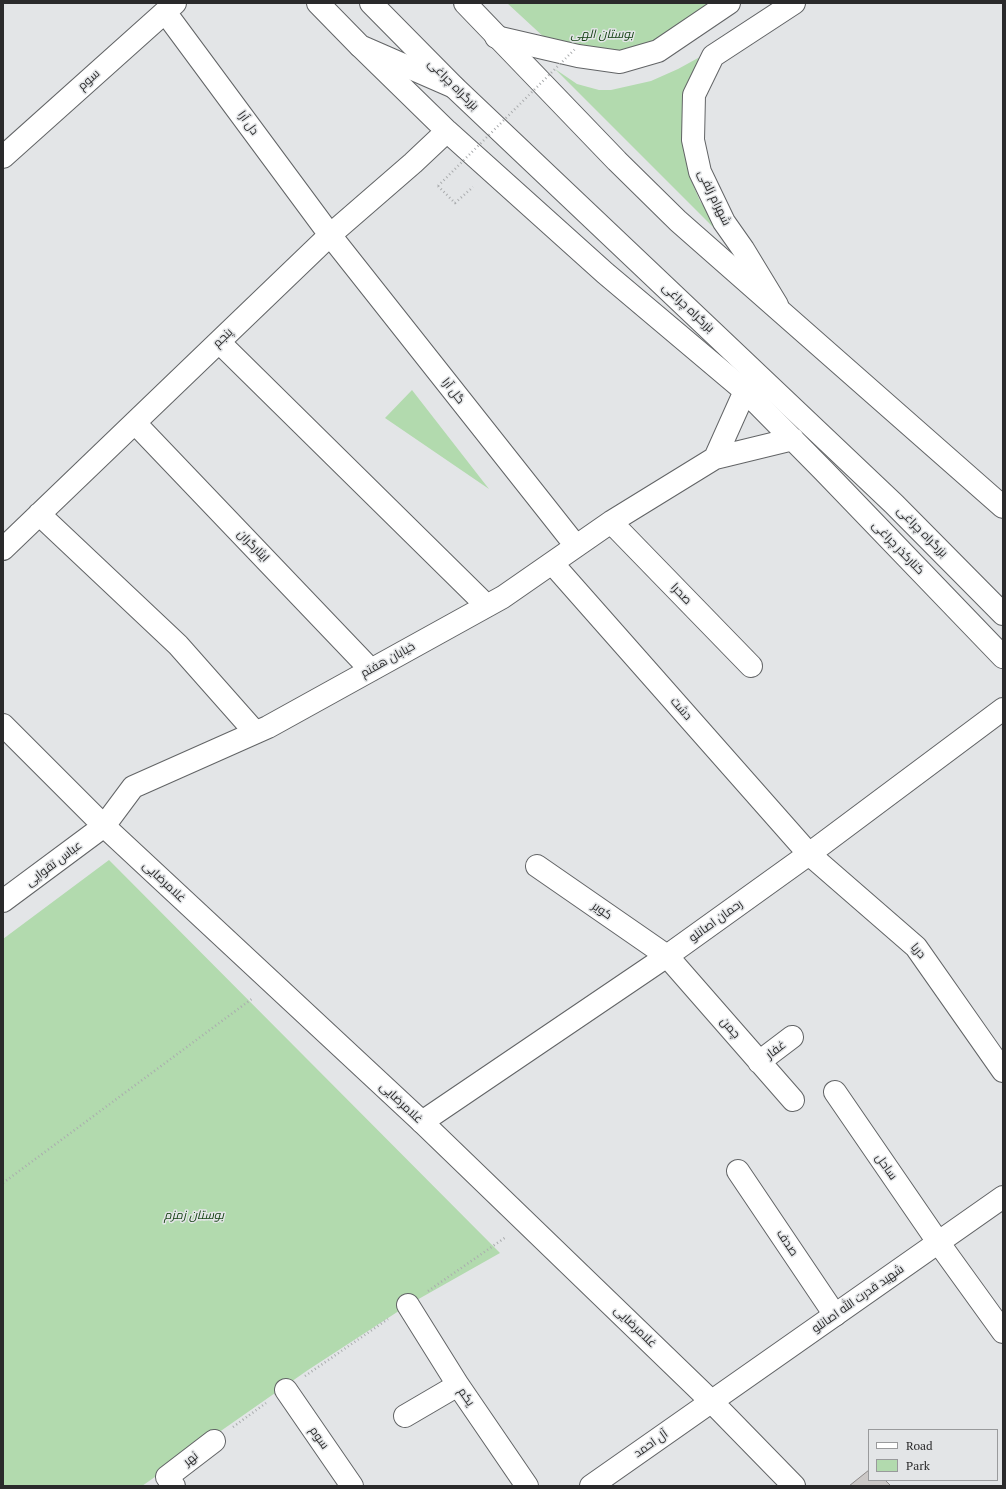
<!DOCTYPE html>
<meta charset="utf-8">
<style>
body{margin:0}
#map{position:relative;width:1006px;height:1489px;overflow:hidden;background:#e3e5e7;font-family:"PT Serif",serif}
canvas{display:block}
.frame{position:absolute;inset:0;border:4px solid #2a2a2b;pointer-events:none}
.legend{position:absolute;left:868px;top:1429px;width:130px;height:52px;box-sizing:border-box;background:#e3e5e7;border:1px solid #999a9c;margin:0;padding:5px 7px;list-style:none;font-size:12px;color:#2a2a2b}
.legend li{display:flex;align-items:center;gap:8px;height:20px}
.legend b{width:20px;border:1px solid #999a9c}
</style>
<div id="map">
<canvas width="1006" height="1489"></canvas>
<div class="frame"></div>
<ul class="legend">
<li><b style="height:5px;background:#fff"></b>Road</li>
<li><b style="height:11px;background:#b2daae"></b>Park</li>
</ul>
</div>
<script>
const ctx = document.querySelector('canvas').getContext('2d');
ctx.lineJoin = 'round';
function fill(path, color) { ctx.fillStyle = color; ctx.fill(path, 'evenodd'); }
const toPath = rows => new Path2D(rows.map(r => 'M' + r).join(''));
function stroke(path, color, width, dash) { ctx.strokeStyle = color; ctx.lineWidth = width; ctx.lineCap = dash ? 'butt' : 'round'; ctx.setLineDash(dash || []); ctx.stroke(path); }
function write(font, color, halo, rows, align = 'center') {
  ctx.font = font + ' "PT Serif",Cairo,serif'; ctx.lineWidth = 3; ctx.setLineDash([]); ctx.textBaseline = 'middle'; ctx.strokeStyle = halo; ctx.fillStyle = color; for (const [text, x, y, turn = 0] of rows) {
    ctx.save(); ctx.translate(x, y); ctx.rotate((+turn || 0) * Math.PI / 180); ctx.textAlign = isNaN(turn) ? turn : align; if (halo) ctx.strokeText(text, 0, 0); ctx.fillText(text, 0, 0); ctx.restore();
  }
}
const green = toPath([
 [507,3,739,3,639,61,546,39],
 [709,52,703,70,684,146,686,162,691,180,700,201,737,251,555,69,577,84,599,90,611,90,651,81,678,69],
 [412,390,489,489,385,418],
 [109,860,500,1253,408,1305,308,1370,142,1486,3,1486,3,939]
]);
const building = toPath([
 [869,1470,869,1480,885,1480,891,1486,849,1486,869,1470]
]);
const path = toPath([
 [438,186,455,203,473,187],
 [3,1183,253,998],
 [428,1291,506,1237],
 [305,1376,388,1319],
 [233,1427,266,1403]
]);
const street = toPath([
 [165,12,330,235,576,546],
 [361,47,447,131,605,273,745,391,824,471,1003,657],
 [3,157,175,3],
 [219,342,486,605],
 [135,423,371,670],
 [715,458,745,391],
 [39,514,178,645,255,732],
 [611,522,751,666],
 [3,549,330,235,413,163,447,131],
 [552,563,809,854,916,947,1003,1071],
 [104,826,133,787,268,727,503,597,611,522,715,458,793,439],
 [537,866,667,956,793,1100],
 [759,1062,792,1037],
 [835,1092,938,1242,1003,1332],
 [422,1122,667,956,809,854,1003,709],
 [738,1171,835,1315],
 [408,1305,458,1385,527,1486],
 [286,1390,352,1486],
 [405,1416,458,1385],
 [174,1486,167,1477,214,1441]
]);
const secondary = toPath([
 [318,3,360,46,454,87],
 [496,37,578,56,620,62,658,51,729,3],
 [777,305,743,249,724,222,700,172,693,140,694,95,713,56,794,3],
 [3,725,104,826,422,1122,712,1402,794,1486],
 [3,901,104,826],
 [591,1486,1003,1197]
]);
const highway = toPath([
 [371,3,454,87,894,504,1003,614],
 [465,3,617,161,678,221,1003,507]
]);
const pathBridge = toPath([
 [438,186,576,48]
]);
const parkNames = [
 ["بوستان الهی",602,35],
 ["بوستان زمزم",194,1216]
];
const streetNames = [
 ["سوم",89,80,-42],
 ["بزرگراه چراغی",453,85,45],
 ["دل آرا",248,123,54],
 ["شهرام زلفی",714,198,64],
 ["بزرگراه چراغی",688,308,43],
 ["پنجم",223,338,-44],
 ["گل آرا",453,391,52],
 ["بزرگراه چراغی",922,532,45],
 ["ایثارگران",253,546,46],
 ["کنارکذر چراغی",898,548,46],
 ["صحرا",681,594,46],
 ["خیابان هفتم",388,660,-29],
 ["دشت",681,709,49],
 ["عباس تقوایی",54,864,-37],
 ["غلامرضایی",164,882,43],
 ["کویر",602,911,35],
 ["رحمان اصانلو",716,921,-36],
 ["دریا",918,951,50],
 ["چمن",730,1028,49],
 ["غفار",776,1050,-37],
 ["غلامرضایی",401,1103,43],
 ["ساحل",886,1167,55],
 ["صدف",787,1243,56],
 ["شهید قدرت الله اصانلو",858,1299,-35],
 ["غلامرضایی",635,1327,44],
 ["یکم",466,1397,56],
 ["سوم",319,1438,55],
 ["آل احمد",651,1444,-35],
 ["نهر",191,1459,-38]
];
fill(green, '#b2daae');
fill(building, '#cbc8c7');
stroke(building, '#8c8988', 1);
stroke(street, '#626466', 24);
stroke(secondary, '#626466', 24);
stroke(highway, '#626466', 24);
stroke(path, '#aaacae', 2.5, [1, 3]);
stroke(street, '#fff', 22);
stroke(secondary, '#fff', 22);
stroke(highway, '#fff', 22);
stroke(pathBridge, '#aaacae', 2.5, [1, 3]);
write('italic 12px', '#113f10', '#e3e5e7', parkNames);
write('12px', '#2a2a2b', '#e3e5e7', streetNames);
</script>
